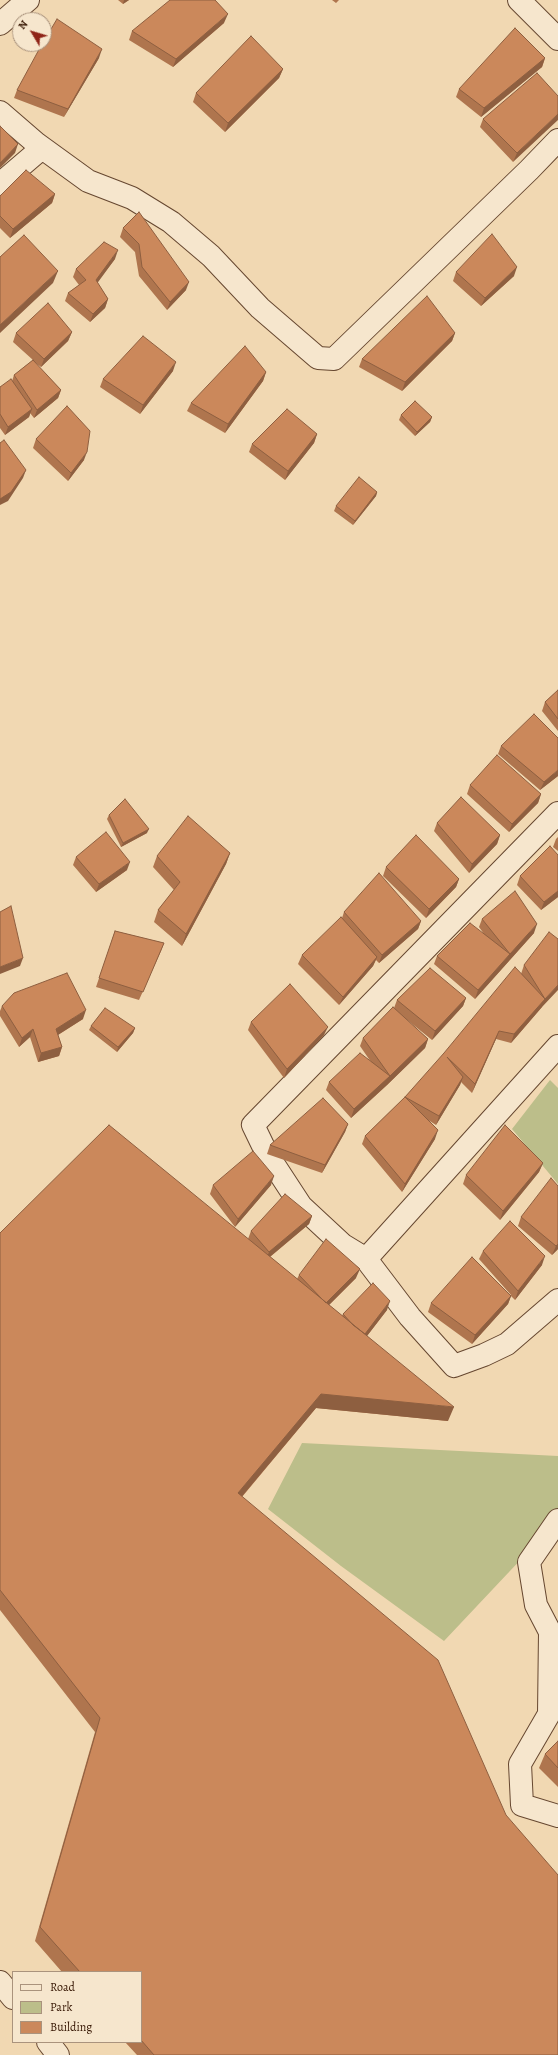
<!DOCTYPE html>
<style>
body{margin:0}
#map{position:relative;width:558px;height:2055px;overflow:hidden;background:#f1d8b2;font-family:Alegreya,serif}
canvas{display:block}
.legend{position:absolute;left:12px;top:1971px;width:130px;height:72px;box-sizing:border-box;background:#f6e6cd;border:1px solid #aa937d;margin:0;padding:5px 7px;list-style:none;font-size:12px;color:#371704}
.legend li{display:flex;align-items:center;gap:8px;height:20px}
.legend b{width:20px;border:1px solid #aa937d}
.north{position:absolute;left:12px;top:12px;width:40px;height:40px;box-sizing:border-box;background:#f6e6cd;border:1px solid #aa937d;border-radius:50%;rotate:308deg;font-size:11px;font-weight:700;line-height:16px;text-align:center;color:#371704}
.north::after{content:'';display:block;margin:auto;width:14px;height:18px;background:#8f2418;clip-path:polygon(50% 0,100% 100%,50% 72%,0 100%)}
</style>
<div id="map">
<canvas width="558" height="2055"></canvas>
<ul class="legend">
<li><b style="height:5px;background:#f6e6cd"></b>Road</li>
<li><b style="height:11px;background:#bcbe8a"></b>Park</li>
<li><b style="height:11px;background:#cb885b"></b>Building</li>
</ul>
<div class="north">N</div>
</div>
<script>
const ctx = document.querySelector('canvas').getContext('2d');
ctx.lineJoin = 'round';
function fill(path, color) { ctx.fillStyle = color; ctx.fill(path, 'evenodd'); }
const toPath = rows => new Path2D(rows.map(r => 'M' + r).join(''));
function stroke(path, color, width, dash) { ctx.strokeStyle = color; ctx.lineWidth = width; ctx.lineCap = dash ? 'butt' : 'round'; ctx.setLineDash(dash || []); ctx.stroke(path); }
const green = toPath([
 [550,1080,558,1088,558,1184,512,1129],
 [302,1443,558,1456,558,1520,444,1641,341,1566,268,1509]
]);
const minor = toPath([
 [519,0,558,39],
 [0,24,28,0],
 [0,112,37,144,88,181,132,198,171,222,211,256,260,308,318,358,334,359,529,170,558,140],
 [0,184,42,148],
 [558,813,253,1125,267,1154,301,1206,343,1245,366,1259,410,1317,454,1366,484,1355,507,1344,558,1300],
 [366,1259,558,1046],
 [558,1520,529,1562,536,1605,550,1632,549,1714,520,1764,522,1805,558,1816],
 [0,1982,13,1998],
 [48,2042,58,2055]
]);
const wall = toPath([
 [118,0,129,0,123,4],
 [332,0,339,0,336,3],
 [224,23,173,67,129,40,132,31],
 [99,58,64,117,14,98,17,90],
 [545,58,542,67,481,117,456,97,459,89],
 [283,69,279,78,225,132,193,102,196,93],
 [558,96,513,162,480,127,483,119],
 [55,194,52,203,10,238,0,228,0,196],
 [123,228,186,290,167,310,139,276,135,252,120,237],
 [115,259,97,282,108,299,105,308,90,322,65,301,68,293,79,285,73,277,76,269],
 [456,272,514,276,481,306,453,281],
 [72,332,68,341,41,367,34,362,61,390,58,398,34,418,30,413,29,417,5,435,0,428,0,387,12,381,14,375,33,360,13,342,16,333],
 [455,333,452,341,402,391,359,367,362,359],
 [173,371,140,414,100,387,103,379],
 [266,372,263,381,225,433,187,411,191,403],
 [401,415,432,417,430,422,415,436,399,420],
 [317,434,314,443,285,480,249,452,252,444],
 [36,439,84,460,68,481,33,448],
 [377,492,376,496,353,525,334,511,336,506],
 [558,690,558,731,542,711,545,702],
 [501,746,558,776,540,790,498,754],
 [470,785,541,794,538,803,509,832,467,794],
 [109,815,147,833,121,847,107,819],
 [437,823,500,835,497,844,469,873,434,831],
 [558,837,558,851,553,847,556,839],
 [230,853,226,864,182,946,154,922,158,910,174,890,153,867,157,856],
 [558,855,558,897,541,910,517,885,520,876],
 [76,857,127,870,96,892,73,865],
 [386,867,459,879,456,887,426,918,383,876],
 [344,912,421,921,418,929,379,963,376,960,373,966,339,1005,298,964,302,955,342,918],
 [482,919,534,933,475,999,434,964,437,956,484,934,479,927],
 [115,931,164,943,161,951,139,1000,96,987],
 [558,939,542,1007,511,1043,496,1039,472,1093,461,1082,460,1085,436,1125,428,1120,435,1139,402,1192,362,1144,365,1136,405,1097,521,974,524,965],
 [466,998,463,1006,432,1040,401,1015,428,1039,425,1048,387,1085,351,1118,326,1090,329,1082,371,1062,360,1046,363,1038,394,1008,397,1000],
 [2,1006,83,1019,58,1035,62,1047,59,1056,38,1062,30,1037,19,1047,0,1016,0,1011],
 [251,1022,324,1035,284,1078,248,1030],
 [91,1026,135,1028,133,1033,117,1052,89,1030],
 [348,1124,345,1132,322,1173,267,1154,270,1145],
 [543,1163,539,1172,500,1220,463,1184,466,1175],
 [213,1185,271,1185,235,1227,210,1194],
 [558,1186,558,1249,552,1255,518,1226,521,1217],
 [312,1216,309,1224,270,1257,297,1279,299,1275,356,1278,329,1305,342,1316,343,1314,387,1310,367,1336,448,1421,316,1408,242,1497,558,2055,137,2055,125,2042,141,2042,141,1972,62,1972,35,1941,95,1732,0,1610,0,1233,248,1239,251,1231],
 [483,1251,542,1265,515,1300,511,1296,508,1304,472,1344,428,1312,431,1303,511,1295,479,1259],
 [558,1741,558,1787,539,1768,545,1754]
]);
const shadedWall = toPath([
 [124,0,129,0,123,4],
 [228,14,224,23,173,67,176,59],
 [102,49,99,58,64,117,68,109],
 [545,58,542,67,481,117,484,108],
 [283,69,279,78,225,132,228,123],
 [558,114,558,120,513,162,517,153],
 [18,144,15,153,0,168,0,163],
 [55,194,52,203,10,238,13,229],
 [118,250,115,259,93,289,96,280],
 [517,267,514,276,481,306,485,298],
 [58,271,53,283,0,333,0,325],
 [189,282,186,290,167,310,170,302],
 [108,299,105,308,90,322,93,314],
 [72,332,68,341,41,367,44,359],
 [455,333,452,341,402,391,405,382],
 [176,362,173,371,140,414,143,405],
 [266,372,263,381,225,433,228,424],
 [61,390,58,398,34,418,37,410],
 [32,409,29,417,5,435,8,427],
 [432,417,430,422,415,436,417,432],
 [317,434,314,443,285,480,288,471],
 [87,452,84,460,68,481,71,473],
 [26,470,23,478,8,501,0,505,0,499],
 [377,492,376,496,353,525,355,521],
 [558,770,558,776,540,790,544,782],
 [541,794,538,803,509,832,512,824],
 [149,829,147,833,121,847,123,843],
 [500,835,497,844,469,873,472,864],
 [230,853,226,864,182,946,186,934],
 [130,862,127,870,96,892,99,884],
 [459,879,456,887,426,918,429,909],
 [558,891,558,897,541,910,544,902],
 [421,921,418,929,379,963,382,955],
 [537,924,534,933,475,999,478,990],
 [377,957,373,966,339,1005,343,997],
 [23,958,20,966,0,974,0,967],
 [558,985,558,990,542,1007,511,1043,514,1034,545,999],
 [466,998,463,1006,432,1040,435,1031],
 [86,1010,83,1019,53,1038,56,1029],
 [328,1027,324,1035,284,1078,287,1069],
 [135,1028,133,1033,117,1052,118,1047],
 [33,1029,30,1037,19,1047,22,1038],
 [499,1031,496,1039,472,1093,475,1084],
 [428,1039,425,1048,387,1085,351,1118,354,1109],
 [62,1047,59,1056,38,1062,41,1053],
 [463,1077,460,1085,436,1125,439,1116],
 [348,1124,345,1132,322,1173,325,1165],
 [438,1130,435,1139,402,1192,405,1184],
 [543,1163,539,1172,500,1220,503,1211],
 [274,1176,271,1185,235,1227,238,1219],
 [312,1216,309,1224,266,1260,269,1252],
 [558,1244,558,1249,552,1255,556,1246],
 [545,1256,542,1265,515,1300,518,1291],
 [360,1269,356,1278,322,1312,325,1303],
 [511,1296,508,1304,472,1344,475,1335],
 [390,1301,387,1310,360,1345,363,1336],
 [321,1394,454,1407,448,1421,316,1408,233,1507,238,1493]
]);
const building = toPath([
 [170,0,215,0,228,14,176,59,132,31,170,0],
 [57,19,102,49,68,109,17,90,42,44,44,44,44,41,57,19],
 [515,28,545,58,484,108,459,89,515,28],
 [251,36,283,69,228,123,196,93,251,36],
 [537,73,558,96,558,114,517,153,483,119,537,73],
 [0,126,18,144,0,163,0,126],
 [26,170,55,194,13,229,0,216,0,196,26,170],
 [139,212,189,282,170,302,142,267,139,244,123,228,139,212],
 [492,234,517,267,485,298,456,272,492,234],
 [24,235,58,271,0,325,0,257,24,235],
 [104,242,118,250,96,280,108,299,93,314,68,293,86,280,76,269,104,242],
 [427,296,455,333,405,382,362,359,427,296],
 [48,303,72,332,44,359,16,333,48,303],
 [143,336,176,362,143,405,103,379,143,336],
 [245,346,266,372,228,424,191,403,245,346],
 [33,360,61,390,37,410,14,375,33,360],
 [11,379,32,409,8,427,0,414,0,387,11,379],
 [415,401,432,417,417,432,401,415,415,401],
 [67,406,90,431,87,452,71,473,36,439,67,406],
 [287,409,317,434,288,471,252,444,287,409],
 [4,440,26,470,11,492,0,499,0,443,4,440],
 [359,477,377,492,355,521,336,506,359,477],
 [558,690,558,719,545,702,558,690],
 [534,714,558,738,558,770,544,782,501,746,534,714],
 [497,755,541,794,512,824,470,785,497,755],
 [461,797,500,835,472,864,437,823,461,797],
 [125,799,149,829,123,843,109,815,125,799],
 [188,816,230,853,186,934,158,910,180,882,157,856,188,816],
 [106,832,130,862,99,884,76,857,106,832],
 [416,835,459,879,429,909,386,867,416,835],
 [550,846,558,855,558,891,544,902,520,876,550,846],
 [379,873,421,921,382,955,344,912,379,873],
 [515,891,537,924,510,954,482,919,515,891],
 [11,906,23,958,0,967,0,912,11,906],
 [341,917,377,957,343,997,302,955,341,917],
 [470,923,510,954,478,990,437,956,470,923],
 [115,931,164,943,143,992,99,978,115,931],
 [549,932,558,939,558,985,545,999,524,965,549,932],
 [515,967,545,999,514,1034,499,1031,475,1084,447,1057,463,1077,439,1116,405,1097,444,1053,515,967],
 [430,968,466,998,435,1031,397,1000,430,968],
 [67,973,86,1010,56,1029,62,1047,41,1053,33,1029,22,1038,2,1006,14,993,67,973],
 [290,984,328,1027,287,1069,251,1022,290,984],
 [393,1007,428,1039,390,1076,363,1038,393,1007],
 [105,1008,135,1028,118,1047,91,1026,105,1008],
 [360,1053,390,1076,354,1109,329,1082,360,1053],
 [405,1097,438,1130,405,1184,365,1136,405,1097],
 [323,1098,348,1124,325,1165,270,1145,323,1098],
 [109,1125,454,1407,321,1394,238,1493,438,1660,506,1815,558,1875,558,2055,154,2055,141,2040,141,1972,80,1972,40,1927,100,1718,0,1590,0,1233,109,1125],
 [505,1125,543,1163,503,1211,466,1175,505,1125],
 [253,1151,274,1176,238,1219,213,1185,253,1151],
 [551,1178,558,1186,558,1244,556,1246,521,1217,551,1178],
 [285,1194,312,1216,269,1252,251,1231,285,1194],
 [510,1221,545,1256,518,1291,483,1251,510,1221],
 [326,1239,360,1269,326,1303,321,1298,299,1275,326,1239],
 [472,1257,511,1296,475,1335,431,1303,472,1257],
 [373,1283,390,1301,365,1334,353,1325,343,1314,373,1283],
 [558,1741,558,1768,545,1754,558,1741]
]);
fill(green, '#bcbe8a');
stroke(minor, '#664730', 24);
stroke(minor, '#f6e6cd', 22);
fill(wall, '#af754e');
fill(shadedWall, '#8e5f40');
fill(building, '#cb885b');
stroke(building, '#8e5f40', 1);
</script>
